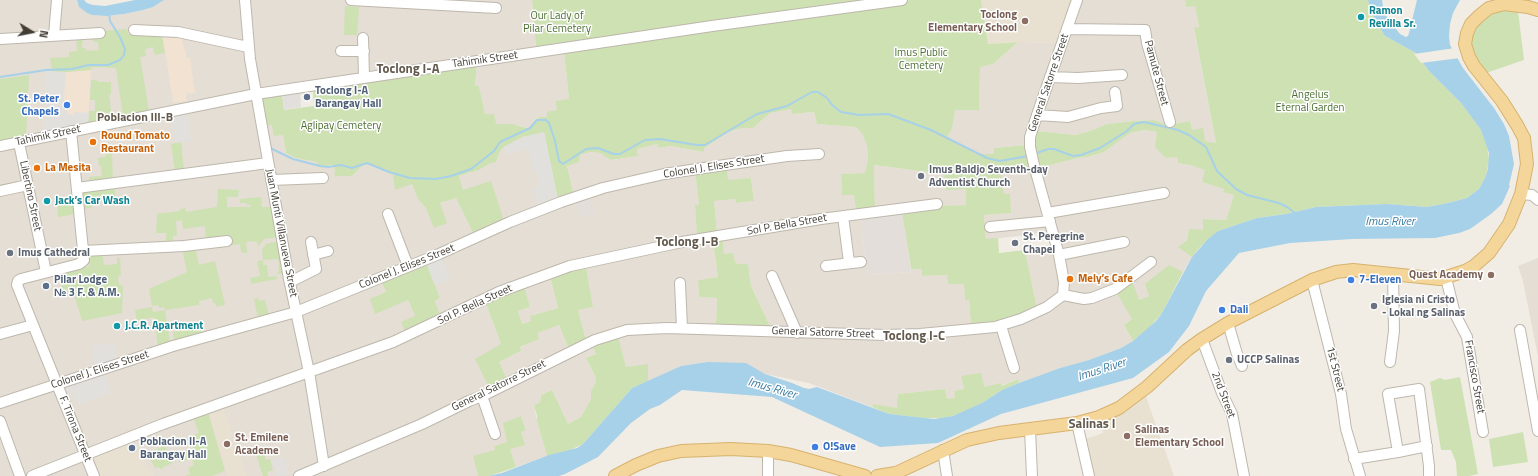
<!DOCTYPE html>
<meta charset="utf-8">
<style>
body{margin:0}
#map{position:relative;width:1538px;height:476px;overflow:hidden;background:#f1ede5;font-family:"Titillium Web",sans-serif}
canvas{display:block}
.north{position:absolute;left:12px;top:12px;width:40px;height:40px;-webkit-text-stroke:3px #fff;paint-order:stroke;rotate:100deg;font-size:11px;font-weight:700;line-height:16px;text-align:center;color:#423d35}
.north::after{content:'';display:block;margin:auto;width:14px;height:18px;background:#423d35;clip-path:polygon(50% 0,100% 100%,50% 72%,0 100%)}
</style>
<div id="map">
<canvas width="1538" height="476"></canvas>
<div class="north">N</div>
</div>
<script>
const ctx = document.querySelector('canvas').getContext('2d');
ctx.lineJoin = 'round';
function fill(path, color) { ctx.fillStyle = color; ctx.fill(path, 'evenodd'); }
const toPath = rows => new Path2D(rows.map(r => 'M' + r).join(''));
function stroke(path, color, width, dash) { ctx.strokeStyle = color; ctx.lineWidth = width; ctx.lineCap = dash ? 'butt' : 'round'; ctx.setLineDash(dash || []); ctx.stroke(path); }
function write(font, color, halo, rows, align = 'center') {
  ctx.font = font + ' "Titillium Web",sans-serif'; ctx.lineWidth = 3; ctx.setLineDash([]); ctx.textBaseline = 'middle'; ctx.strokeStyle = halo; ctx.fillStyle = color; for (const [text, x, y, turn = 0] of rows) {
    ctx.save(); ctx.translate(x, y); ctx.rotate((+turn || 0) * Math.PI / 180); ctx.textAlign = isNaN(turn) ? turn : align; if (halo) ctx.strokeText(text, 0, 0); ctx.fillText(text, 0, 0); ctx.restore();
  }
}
const residential = toPath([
 [0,0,77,0,79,7,87,13,92,15,106,16,124,14,143,10,153,7,164,0,532,0,536,48,253,88,272,125,283,135,286,153,296,158,317,162,330,166,334,165,335,176,352,176,362,166,369,164,374,166,412,184,418,199,426,208,456,198,474,235,381,281,386,292,375,313,408,300,415,316,406,333,485,301,501,344,489,387,323,471,592,345,596,354,586,358,596,378,595,384,591,391,591,399,581,417,568,424,552,390,541,395,540,402,534,405,537,421,547,456,516,467,510,449,521,431,526,429,521,416,507,442,494,446,495,450,476,467,478,476,0,476],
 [1081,0,1185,0,1186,7,1195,5,1199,28,1194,29,1216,143,1205,141,1192,130,1190,121,1168,125,1154,120,1134,121,1107,124,1093,130,1076,135,1036,131],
 [1018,42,1060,43,1027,145,995,148,994,154,976,154,947,137,952,129,954,110,979,110,980,67,993,64],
 [564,51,569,99,557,110,547,117,540,117,535,120,531,127,527,128,519,125,508,124,495,124,485,114,479,86,475,86,477,63],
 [791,109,792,114,814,112,817,124,856,127,863,135,867,146,868,158,865,173,841,174,842,195,854,195,856,211,785,221,717,233,714,201,736,199,736,203,754,201,751,178,728,181,727,167,769,161,819,156,819,152,793,153,765,157,671,171,613,184,574,195,567,165,579,162,580,155,590,152,600,153,612,160,638,156,637,149,657,144,659,148,670,146,704,152,704,148,730,131,742,128,753,128,770,113],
 [1145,130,1158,132,1177,157,1178,163,1190,165,1206,170,1202,182,1224,189,1234,195,1226,220,1203,219,1203,230,1189,230,1187,240,1179,246,1192,257,1183,272,1181,272,1149,296,1139,300,1132,319,1124,325,1133,341,1121,348,1089,360,1060,368,1019,383,1017,379,1001,386,1000,383,984,387,961,376,964,389,954,391,955,398,947,400,945,389,898,394,898,409,873,404,872,407,809,383,707,362,681,366,648,381,648,374,626,367,618,336,635,332,928,337,1063,300,1062,252,1038,168,1078,158,1088,157,1104,152,1130,133],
 [523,137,558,200,504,221,463,190,459,176,479,170,489,164,496,162,500,151,504,147],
 [874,165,935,173,944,173,966,189,967,205,938,207,875,208],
 [1031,167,1049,232,986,240,984,215,1011,213,1009,193,1004,194,1001,170],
 [695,171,699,204,695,205,697,236,621,251,441,317,435,301,440,298,426,262,472,242,603,190],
 [860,217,868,275,911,272,911,269,922,269,922,276,947,275,964,283,965,300,969,300,971,326,946,326,946,328,928,330,927,328,920,328,918,331,770,326,751,286,748,265,739,264,724,254,723,240],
 [713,241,718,277,698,280,699,297,717,298,716,325,664,324,586,340,578,310,593,307,586,266],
 [1053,246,1062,292,1037,309,1025,250],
 [1538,258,1538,357,1523,281,1518,266],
 [550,276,558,308,530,316,532,321,522,324,518,311,530,307,524,285],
 [559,325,569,349,507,379,499,362,521,351,519,348,538,339,536,333]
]);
const commercial = toPath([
 [162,33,181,36,187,58,190,57,195,93,186,94,187,101,173,103],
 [91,70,88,123,44,132,46,71,66,72]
]);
const industrial = toPath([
 [590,195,596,214,580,218,575,200],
 [902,213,911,272,868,275,860,217]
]);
const education = toPath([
 [981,0,1073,0,1060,43,1012,42,988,44],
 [1145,394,1174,476,1093,476,1086,439,1103,433,1101,420],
 [223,406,247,476,227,476,208,412],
 [125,443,131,455,140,451,154,476,99,476,91,457]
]);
const green = toPath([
 [532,0,870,0,787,10,536,48],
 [910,0,981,0,988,44,1018,42,993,64,980,67,979,110,955,110,952,129,947,137,976,154,994,154,994,148,1027,145,1031,167,1001,171,1004,194,1010,193,1011,213,984,215,986,239,998,238,999,253,1025,250,1037,309,999,323,971,326,969,300,965,300,964,284,948,284,947,275,922,276,922,269,911,269,902,213,943,206,966,205,966,189,946,190,944,173,935,173,874,165,875,208,856,211,854,195,842,195,841,174,865,173,868,158,867,146,863,135,856,127,817,124,814,112,792,114,791,109,770,113,753,128,742,128,730,131,704,148,704,152,670,146,659,148,657,144,637,149,638,156,611,160,600,153,590,152,580,155,579,162,567,166,574,195,558,200,544,133,523,137,504,147,500,151,496,162,489,164,479,170,459,176,463,190,491,181,504,221,474,235,456,198,440,203,447,223,434,228,426,208,418,199,412,184,395,190,393,175,369,164,362,166,352,176,335,176,334,165,323,166,317,164,317,162,296,158,286,153,283,135,274,136,272,125,265,126,261,97,282,94,284,110,314,106,313,88,477,63,475,86,479,86,485,114,494,114,496,124,513,124,527,128,531,127,535,120,540,117,547,117,547,112,557,110,556,101,569,99,564,51],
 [1185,0,1368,0,1371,13,1385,36,1416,53,1429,71,1461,103,1481,130,1487,146,1489,160,1486,176,1479,189,1467,198,1448,203,1427,207,1387,204,1316,207,1286,214,1257,218,1218,231,1200,247,1192,257,1178,247,1187,240,1189,229,1203,230,1203,219,1226,220,1234,195,1223,192,1224,189,1202,182,1205,170,1190,165,1178,163,1177,157,1166,158,1155,147,1157,132,1145,130,1130,133,1104,152,1088,157,1078,158,1038,168,1033,146,1036,131,1076,135,1093,130,1107,124,1134,121,1154,120,1168,125,1190,121,1192,130,1203,128,1205,141,1216,143,1194,28,1199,27,1195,6,1186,7],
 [345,6,359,7,357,35,344,35],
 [1504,10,1518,11,1524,60,1486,73,1475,59,1470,47,1471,32,1490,13],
 [127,29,128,34,162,35,165,53,155,55,153,47,145,49,146,56,140,57,149,111,135,114,134,112,131,113,131,115,123,116,116,68,92,67,91,70,66,72,52,72,50,58,69,57,69,52,77,51,76,37,83,37,82,48,86,48,86,51,99,50,98,42,93,42,93,36,103,31],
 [29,75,26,136,0,141,0,79],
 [91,80,99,81,99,82,111,82,111,94,109,95,112,118,88,123,89,111,95,111,95,100,90,100],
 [181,142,184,172,175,173,171,144],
 [112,151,113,182,89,185,89,177,102,176,101,166,99,166,98,158,106,157,105,152],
 [727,167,728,180,751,178,754,201,736,203,736,199,714,201,717,233,697,236,695,205,699,204,695,171],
 [115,185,115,206,111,204,110,196,93,197,94,205,90,208,84,209,82,190],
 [218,189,239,190,238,197,227,197,227,207,250,207,251,205,247,205,247,203,240,203,240,199,261,197,262,207,272,207,278,237,264,239,258,247,257,241,246,242,247,253,244,253,241,252,240,244,232,245,231,236,206,242,205,226,183,229,182,220,176,221,177,236,173,236,173,244,166,245,166,233,156,233,157,214,180,211,180,209,185,208,186,212,217,207],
 [75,203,76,214,58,217,57,206],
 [723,240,724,254,733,253,735,262,739,264,748,264,751,286,770,326,716,325,717,298,699,297,698,280,718,277,713,241],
 [279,241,284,273,278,274,277,272,279,271,278,259,263,260,262,250,266,244],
 [195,247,199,265,215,261,225,305,217,307,215,303,213,303,212,298,199,301,199,305,165,310,170,343,158,347,154,317,137,321,135,310,152,307,153,312,165,310,164,307,159,308,158,305,152,306,149,289,187,272,182,248],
 [102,252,104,265,117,264,117,258,120,258,121,275,118,276,119,285,123,286,122,313,82,321,74,294,65,296,58,273,89,266,88,253],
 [263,260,263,265,267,265,268,277,277,276,277,279,251,284,250,278,260,276,257,261],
 [426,262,440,298,435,301,441,317,406,333,401,322,415,316,408,300,375,314,370,299,386,292,381,281],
 [1169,265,1183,272,1162,313,1149,328,1133,341,1124,325,1132,319,1116,291,1132,281,1139,300,1149,296,1145,284],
 [586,266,593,307,578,310,586,340,569,349,559,325,537,333,539,339,520,347,521,351,499,362,507,379,489,387,475,359,501,344,485,301,524,285,530,307,518,311,522,324,531,321,530,316,558,308,550,276],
 [258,298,259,301,265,300,269,315,258,318,254,299],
 [201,324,201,333,174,342,173,332,197,328,196,325],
 [618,336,626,367,648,364,648,381,632,388,583,444,570,450,547,456,537,421,537,416,534,405,540,402,541,395,552,390,568,424,581,417,591,399,591,391,595,384,596,378,586,358,596,354,592,345],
 [981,373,984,387,1000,383,1002,386,1018,379,1019,383,1002,390,982,403,968,410,953,416,942,418,923,418,889,414,872,407,873,404,897,408,898,394,945,389,947,399,955,398,954,391,964,389,961,376],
 [1460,377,1478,474,1469,476,1457,476,1456,462,1451,450,1441,450,1430,382,1440,378,1445,380],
 [208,412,225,471,212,476,185,476,190,474,188,468,194,465,191,458,180,463,176,455,193,448,189,437,199,433,193,417],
 [521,416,526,430,521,432,525,445,510,449,516,467,489,476,478,476,473,456,495,450,494,446,507,442,503,423],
 [1523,432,1528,462,1493,467,1489,439],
 [164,444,173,463,163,467,163,469,161,469,159,467,155,468,147,453,162,447,161,445],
 [263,449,266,460,270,459,273,470,267,472,268,476,263,476,255,451]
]);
const parking = toPath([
 [46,71,66,72,63,110,68,111,68,114,73,115,74,112,89,113,88,123,44,132],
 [300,91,301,107,284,110,282,94],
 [187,110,191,141,175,143,170,113],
 [544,132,558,200,539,208,533,188,540,185,536,171,534,172,528,149,506,155,504,147,523,137],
 [441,256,451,281,434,284,426,262],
 [114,342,117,360,96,367,90,347],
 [104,371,111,393,78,405,74,393,65,396,61,386],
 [285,457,289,475,277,476,272,460]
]);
const water = toPath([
 [77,0,84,0,87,3,93,5,105,6,135,0,164,0,153,7,143,10,124,14,106,16,92,15,87,13,79,7],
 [1368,0,1382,0,1384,13,1389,20,1400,34,1406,37,1408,36,1409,33,1417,0,1460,0,1453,13,1450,24,1449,36,1450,45,1463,68,1494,108,1504,124,1509,136,1514,164,1509,185,1510,186,1502,204,1491,214,1470,229,1459,233,1435,238,1352,239,1290,243,1239,253,1206,291,1189,326,1169,352,1133,378,1001,414,938,443,880,447,772,397,682,390,660,405,650,409,631,423,598,457,565,474,559,476,488,476,502,473,549,455,577,448,583,444,632,388,681,366,707,362,746,363,765,374,792,383,804,388,809,389,817,387,889,414,934,419,953,416,982,403,1002,390,1019,383,1060,368,1089,360,1121,348,1133,341,1156,321,1162,313,1192,257,1208,239,1218,231,1257,218,1286,214,1316,207,1387,204,1427,207,1448,203,1467,198,1479,189,1486,176,1488,168,1489,153,1481,130,1461,103,1429,71,1416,53,1385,36,1371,13]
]);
const pier = toPath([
 [1455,48,1460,58,1421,63,1414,54]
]);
const stream = toPath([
 [0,77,46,70,72,69,89,65,108,65,120,60,124,55,125,49,120,37,110,21,109,13],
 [268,147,293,159,320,166,328,167,341,165,352,168,367,163,389,172,410,178,436,179,451,176,471,169,494,151,500,142,530,128,537,120,546,120,549,123,555,141,559,161,563,164,586,149,598,148,614,154,620,154,645,140,660,139,697,145,705,145,757,114,787,106,812,92,818,92,827,98,832,105,841,112,859,115,888,114,931,130,987,158,1000,161,1028,156],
 [1034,154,1048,149,1054,149,1073,156,1081,155,1100,148,1127,131,1134,124,1144,122,1178,130,1189,135,1206,147,1217,171,1236,189,1247,195,1279,203,1287,207,1295,213]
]);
const minor = toPath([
 [245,0,250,59,289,279,309,372,324,466],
 [351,0,496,8],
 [1067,29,1145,30,1147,43,1170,122],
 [134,30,178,32,248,47],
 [54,35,57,0],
 [363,38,364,77],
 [0,39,100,33],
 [341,51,364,51],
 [1050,77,1078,78,1122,75],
 [1037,115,1068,117,1101,108,1117,106,1115,92],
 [71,131,84,260,79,264,21,279,18,281,17,285,94,476],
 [19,143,46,272],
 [0,146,256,94,712,26,902,0],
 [271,180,323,178],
 [77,188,268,163],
 [0,191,28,185],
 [1521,194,1532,195,1538,200],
 [1048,213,1164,193],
 [388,214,408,266],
 [843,216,849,262],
 [990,227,1050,221],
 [83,251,184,246,227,241],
 [313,255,328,251],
 [1059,255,1124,242],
 [826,266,861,262],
 [772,276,797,333],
 [1446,278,1455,314,1467,337,1483,432],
 [1312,280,1341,394,1346,429,1360,476],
 [290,282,316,269,311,242],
 [680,283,682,328],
 [1063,295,1084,299,1092,298,1115,289,1151,262],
 [1228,323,1237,354,1242,366],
 [1001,326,1014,368],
 [1520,330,1538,431],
 [0,334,33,325],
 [1202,339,1222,393,1232,414,1244,476],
 [1390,362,1394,331,1393,274],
 [482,396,495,434],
 [0,403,173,346,296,312,439,254,510,222,561,202,603,188,664,174,711,167,787,156,819,154],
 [0,421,20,476],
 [1077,423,1089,476],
 [1030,429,1032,476],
 [943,450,947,476],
 [1398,452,1388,394,1419,389,1429,466,1429,476],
 [1354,459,1398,452,1427,446],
 [32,476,163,424,393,342,499,292,570,266,682,242,821,219,937,204],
 [299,476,422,424,469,401,482,396,595,340,627,330,667,328,886,335,920,334,995,327,1021,319,1047,307,1063,295,1064,282,1059,255,1034,165,1030,147,1030,137,1037,115,1077,0],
 [768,476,768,451]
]);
const major = toPath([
 [615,476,636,465,658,456,681,451,731,449,768,451,791,455,865,476],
 [877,476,896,473,967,440,999,433,1077,423,1099,417,1119,408,1147,387,1187,350,1202,339,1228,323,1312,280,1336,272,1353,270,1440,279,1465,271,1474,266,1489,253,1509,224,1521,194,1527,164,1524,138,1517,125,1502,101,1474,66,1469,57,1465,44,1467,33,1471,24,1479,16,1489,8,1504,4,1528,7,1538,10]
]);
const markers = [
 [1361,17,4,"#0f9aa8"],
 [1025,21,4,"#8d6e63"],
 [307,97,4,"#5c6f8a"],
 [67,105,4,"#3f7fe0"],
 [93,142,4,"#e8710a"],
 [37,168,4,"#e8710a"],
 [921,176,4,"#6b7280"],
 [47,201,4,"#0f9aa8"],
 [1015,243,4,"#6b7280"],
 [10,253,4,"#6b7280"],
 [1491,275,4,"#8d6e63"],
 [1070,279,4,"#e8710a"],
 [1351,280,4,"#3f7fe0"],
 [46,286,4,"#5c6f8a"],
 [1374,306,4,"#6b7280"],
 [1222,310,4,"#3f7fe0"],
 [117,326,4,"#0f9aa8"],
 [1229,360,4,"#6b7280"],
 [1127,436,4,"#8d6e63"],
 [227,444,4,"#8d6e63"],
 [815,447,4,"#3f7fe0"],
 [132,448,4,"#5c6f8a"]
];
const cultureNames = [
 ["Ramon",1369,11],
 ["Revilla Sr.",1369,24],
 ["Jack’s Car Wash",55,201],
 ["J.C.R. Apartment",125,326]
];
const educationNames = [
 ["Toclong",1017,15],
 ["Elementary School",1017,28],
 ["Quest Academy",1483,275],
 ["Salinas",1135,430,"left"],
 ["Elementary School",1135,443,"left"],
 ["St. Emilene",235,438,"left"],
 ["Academe",235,451,"left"]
];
const parkNames = [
 ["Our Lady of",557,16],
 ["Pilar Cemetery",557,29],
 ["Imus Public",921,53],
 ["Cemetery",921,66],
 ["Angelus",1310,95],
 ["Eternal Garden",1310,108],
 ["Aglipay Cemetery",341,126]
];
const streetNames = [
 ["Tahimik Street",485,60,-8],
 ["Pamute Street",1156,73,75],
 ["General Satorre Street",1049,83,-71],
 ["Tahimik Street",48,136,-12],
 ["Colonel J. Elises Street",714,167,-9],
 ["Libertino Street",30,196,78],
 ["Sol P. Bella Street",787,225,-10],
 ["Juan Munti Villanueva Street",281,233,79],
 ["Colonel J. Elises Street",407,267,-22],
 ["Sol P. Bella Street",475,305,-25],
 ["General Satorre Street",823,333,2],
 ["1st Street",1335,369,76],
 ["Colonel J. Elises Street",100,370,-18],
 ["Francisco Street",1474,377,80],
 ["General Satorre Street",499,386,-26],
 ["2nd Street",1223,395,69],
 ["F. Tirona Street",75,429,68]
];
const serviceNames = [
 ["Toclong I-A",315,91],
 ["Barangay Hall",315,104],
 ["Pilar Lodge",54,280],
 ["№ 3 F. & A.M.",54,293],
 ["Poblacion II-A",140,442],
 ["Barangay Hall",140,455]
];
const shopNames = [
 ["St. Peter",59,99,"right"],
 ["Chapels",59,112,"right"],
 ["7-Eleven",1359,280],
 ["Dali",1230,310],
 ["O!Save",823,447]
];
const foodNames = [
 ["Round Tomato",101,136],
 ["Restaurant",101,149],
 ["La Mesita",45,168],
 ["Mely’s Cafe",1078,279]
];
const worshipNames = [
 ["Imus Baldjo Seventh-day",929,170],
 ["Adventist Church",929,183],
 ["St. Peregrine",1023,237],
 ["Chapel",1023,250],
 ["Imus Cathedral",18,253],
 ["Iglesia ni Cristo",1382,300],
 ["- Lokal ng Salinas",1382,313],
 ["UCCP Salinas",1237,360]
];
const neighbourhoodNames = [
 ["Poblacion III-B",135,118]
];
const waterNames = [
 ["Imus River",1390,222],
 ["Imus River",1102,370,-18],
 ["Imus River",772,389,16]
];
const quarterNames = [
 ["Toclong I-A",408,70],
 ["Toclong I-B",687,243],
 ["Toclong I-C",914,337],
 ["Salinas I",1092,425]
];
fill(residential, '#e4ded4');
fill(commercial, '#f1e2d2');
fill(industrial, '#e3deda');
fill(education, '#e8e0d0');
fill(green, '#cee1b2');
fill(parking, '#e2e0dd');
fill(water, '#a7d1e8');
fill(pier, '#f1ede5');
stroke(stream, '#a7d1e8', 2);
stroke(minor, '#beb7ac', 12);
stroke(major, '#d7b26d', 14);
stroke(minor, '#fff', 10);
stroke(major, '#f4d69b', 12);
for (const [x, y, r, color] of markers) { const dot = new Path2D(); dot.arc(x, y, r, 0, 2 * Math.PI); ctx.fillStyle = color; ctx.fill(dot); stroke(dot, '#fff', 1.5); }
write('bold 11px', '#0d838f', '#fff', cultureNames, 'left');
write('bold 11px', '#785e54', '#fff', educationNames, 'right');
write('11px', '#4a6e2f', '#fff', parkNames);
write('11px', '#423d35', '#fff', streetNames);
write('bold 11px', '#4e5e75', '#fff', serviceNames, 'left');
write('bold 11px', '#366cbe', '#fff', shopNames, 'left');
write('bold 11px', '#c56008', '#fff', foodNames, 'left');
write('bold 11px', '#5b616d', '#fff', worshipNames, 'left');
write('bold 12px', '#645a4e', '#fff', neighbourhoodNames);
write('italic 12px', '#3a7ca3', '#fff', waterNames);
write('bold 13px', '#645a4e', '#fff', quarterNames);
</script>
